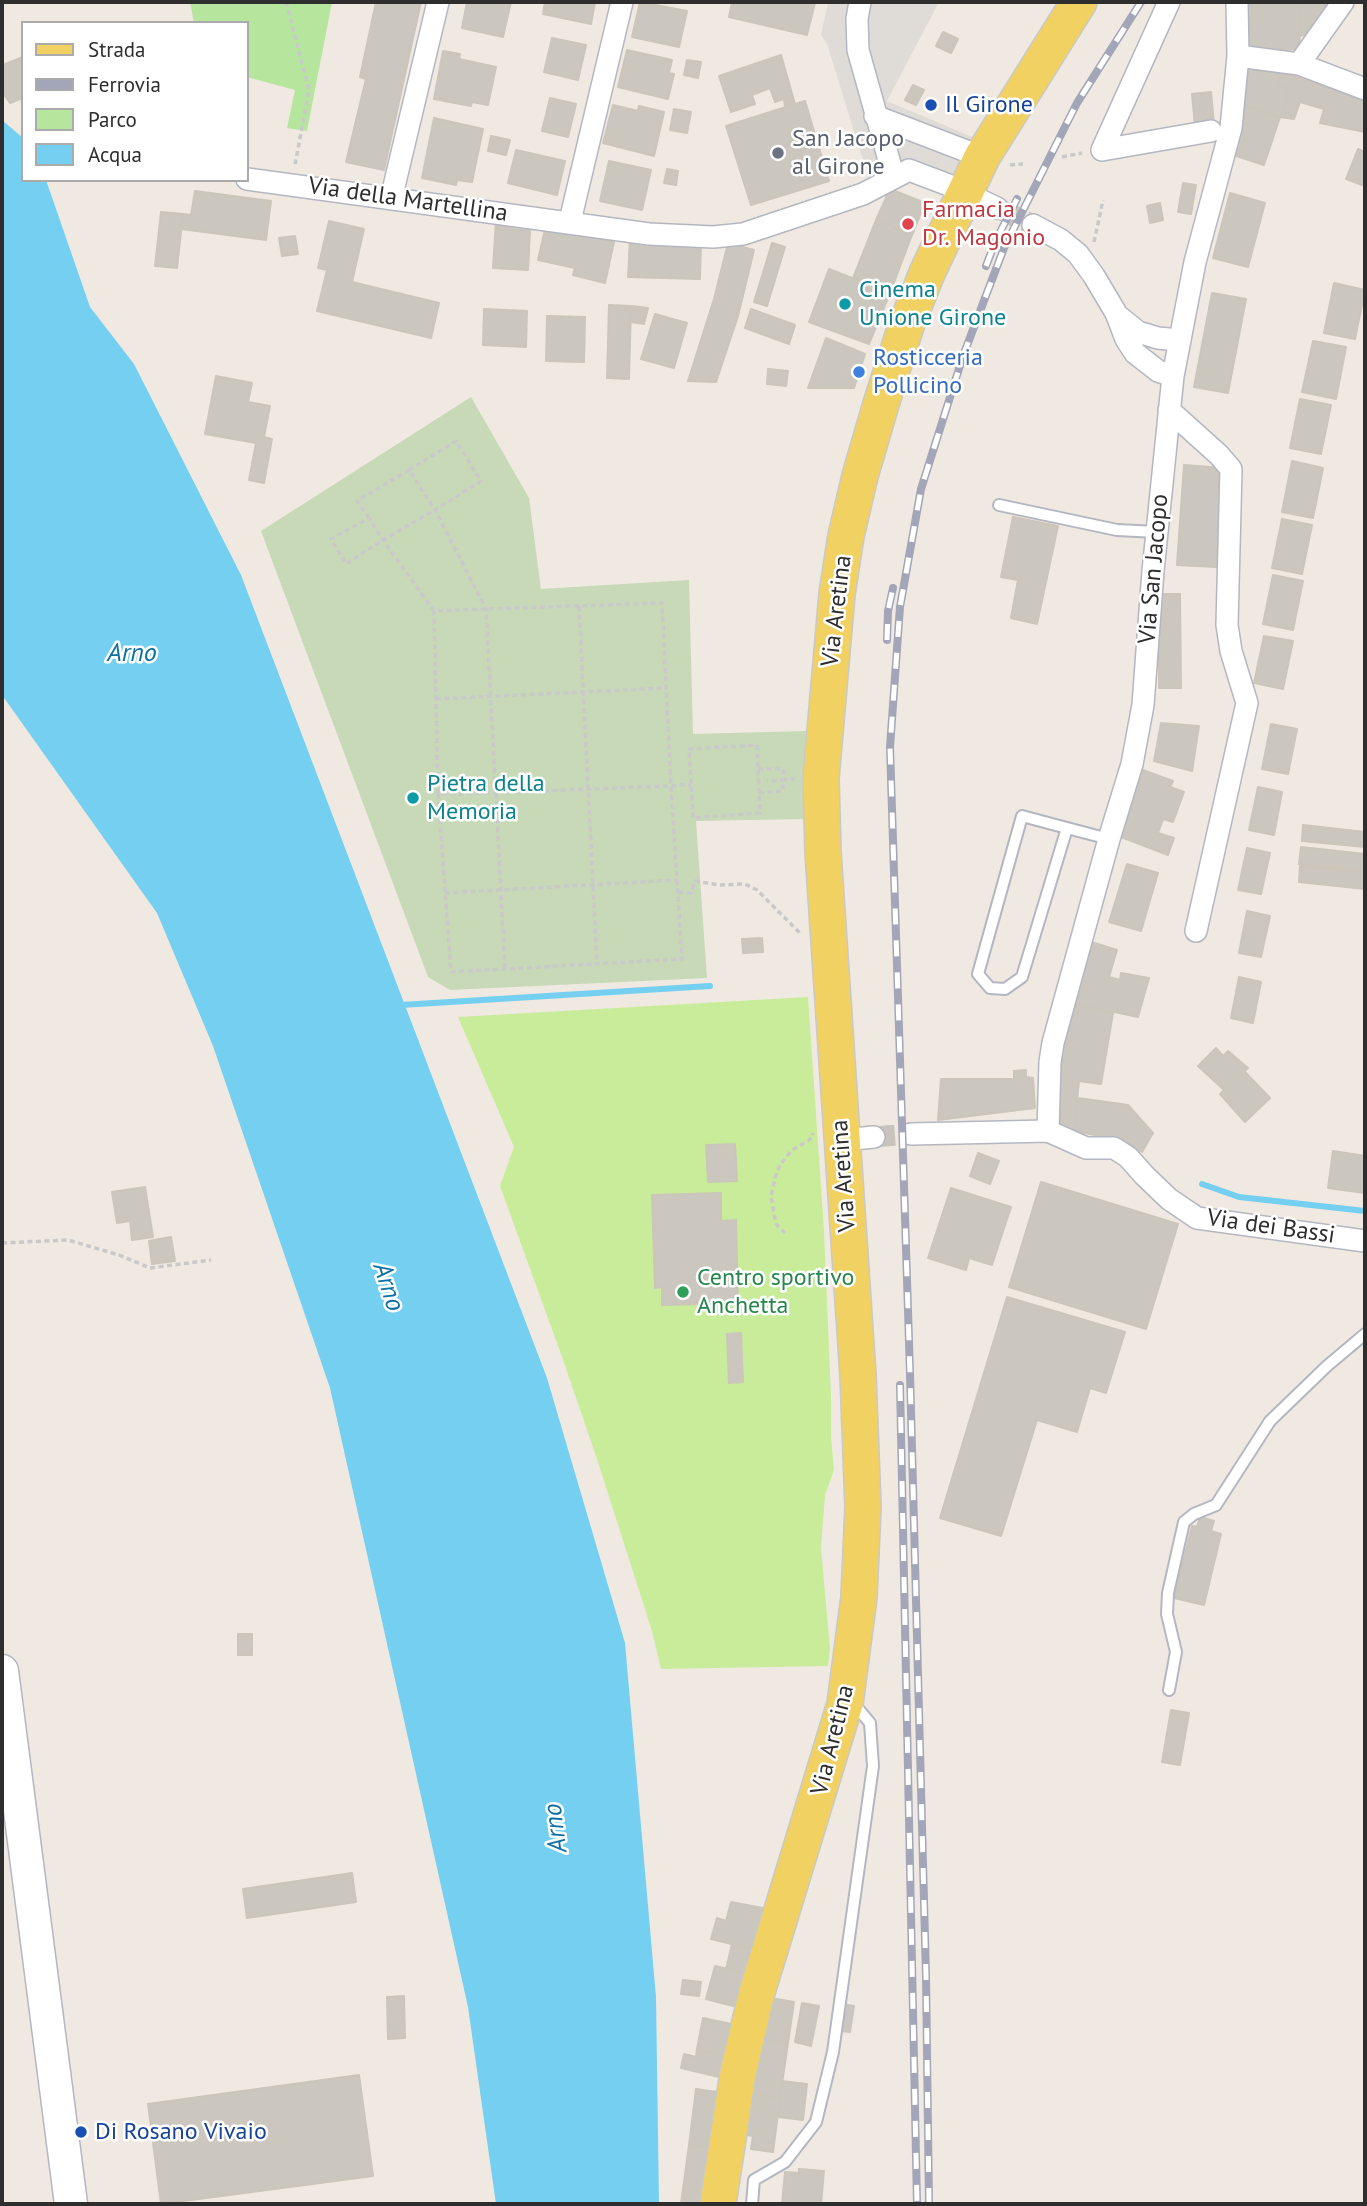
<!DOCTYPE html>
<style>
body{margin:0}
#map{position:relative;width:1367px;height:2206px;overflow:hidden;background:#efe9e1;font-family:"PT Sans",sans-serif}
canvas{display:block}
.frame{position:absolute;inset:0;border:4px solid #2e2e2e;pointer-events:none}
.legend{position:absolute;left:21px;top:21px;width:228px;height:161px;box-sizing:border-box;background:#fff;border:2px solid #ababab;margin:0;padding:9px 12px;list-style:none;font-size:21px;color:#2e2e2e}
.legend li{display:flex;align-items:center;gap:14px;height:35px}
.legend b{width:35px;border:2px solid #ababab}
</style>
<div id="map">
<canvas width="1367" height="2206"></canvas>
<div class="frame"></div>
<ul class="legend">
<li><b style="height:9px;background:#f2d163"></b>Strada</li>
<li><b style="height:9px;background:#a3a6b8"></b>Ferrovia</li>
<li><b style="height:19px;background:#b6e59e"></b>Parco</li>
<li><b style="height:19px;background:#75cff0"></b>Acqua</li>
</ul>
</div>
<script>
const ctx = document.querySelector('canvas').getContext('2d');
ctx.lineJoin = 'round';
function fill(path, color) { ctx.fillStyle = color; ctx.fill(path, 'evenodd'); }
const toPath = rows => new Path2D(rows.map(r => 'M' + r).join(''));
function stroke(path, color, width, dash) { ctx.strokeStyle = color; ctx.lineWidth = width; ctx.lineCap = dash ? 'butt' : 'round'; ctx.setLineDash(dash || []); ctx.stroke(path); }
function write(font, color, halo, rows, align = 'center') {
  ctx.font = font + ' "PT Sans",sans-serif'; ctx.lineWidth = 5; ctx.setLineDash([]); ctx.textBaseline = 'middle'; ctx.strokeStyle = halo; ctx.fillStyle = color; for (const [text, x, y, turn = 0] of rows) {
    ctx.save(); ctx.translate(x, y); ctx.rotate((+turn || 0) * Math.PI / 180); ctx.textAlign = isNaN(turn) ? turn : align; if (halo) ctx.strokeText(text, 0, 0); ctx.fillText(text, 0, 0); ctx.restore();
  }
}
const green = toPath([
 [190,2,332,2,307,131,287,128,295,90,247,77,247,23,194,23]
]);
const cemetery = toPath([
 [471,397,529,498,541,589,689,580,693,734,806,731,805,819,696,821,707,978,450,990,428,977,261,531]
]);
const pitch = toPath([
 [808,997,824,1231,831,1397,831,1437,834,1470,825,1495,821,1548,830,1649,828,1666,661,1669,652,1631,597,1459,561,1354,500,1186,514,1147,458,1017]
]);
const plaza = toPath([
 [828,2,939,2,887,101,989,144,959,202,919,182,910,181,873,193,827,44,821,35]
]);
const water = toPath([
 [2,120,23,138,23,180,46,180,90,307,134,364,241,575,547,1378,625,1643,656,1997,659,2204,496,2204,468,2007,330,1388,213,1046,157,913,2,695]
]);
const stream = toPath([
 [401,1005,710,986],
 [1202,1184,1239,1197,1365,1211]
]);
const building = toPath([
 [376,2,421,2,384,170,346,162,366,79,360,77,376,2],
 [467,2,511,2,503,37,462,28,467,2],
 [545,2,595,2,591,24,543,14,545,2],
 [640,2,687,11,679,47,632,37,640,2],
 [732,2,809,2,815,3,807,35,729,17,732,2],
 [1245,2,1302,2,1299,24,1300,49,1248,52,1245,2],
 [1302,2,1328,2,1308,35,1299,36,1302,2],
 [943,32,958,39,951,53,936,46,943,32],
 [552,38,586,45,578,80,544,72,552,38],
 [627,50,672,60,669,73,674,74,668,99,618,87,627,50],
 [443,51,460,54,459,59,496,67,488,105,472,102,471,106,434,99,443,51],
 [781,55,795,104,785,107,784,99,775,102,770,88,752,95,755,104,731,112,719,76,781,55],
 [23,57,23,98,10,103,2,92,2,63,3,65,23,57],
 [687,60,701,62,698,78,684,75,687,60],
 [1250,63,1281,72,1277,86,1289,89,1280,117,1238,103,1250,63],
 [1281,72,1365,100,1365,132,1320,123,1324,109,1300,102,1294,119,1280,117,1289,89,1277,86,1281,72],
 [913,85,924,90,916,105,905,100,913,85],
 [1211,92,1214,124,1195,126,1192,94,1211,92],
 [550,98,576,104,568,137,542,131,550,98],
 [805,101,829,181,751,205,726,126,805,101],
 [613,105,638,111,639,106,664,112,654,156,603,143,613,105],
 [1246,106,1280,117,1264,165,1230,154,1246,106],
 [674,109,691,112,687,133,670,130,674,109],
 [434,118,483,129,472,182,457,180,456,185,422,178,434,118],
 [491,136,510,140,506,155,488,151,491,136],
 [1358,149,1365,152,1365,186,1346,179,1358,149],
 [516,150,565,161,557,195,508,183,516,150],
 [609,161,651,170,642,210,600,201,609,161],
 [667,169,678,171,676,185,664,183,667,169],
 [1183,183,1196,185,1191,214,1178,212,1183,183],
 [890,189,925,203,912,235,876,220,890,189],
 [195,191,271,201,266,240,181,229,183,214,191,215,195,191],
 [1230,193,1265,203,1248,267,1213,258,1230,193],
 [1160,203,1163,220,1150,223,1147,206,1160,203],
 [161,212,183,214,177,268,155,266,161,212],
 [876,220,912,235,890,293,853,278,876,220],
 [329,221,364,229,352,282,439,303,431,338,317,311,327,270,318,268,329,221],
 [496,221,514,222,514,229,530,230,528,270,493,268,496,221],
 [547,221,579,234,614,242,605,283,573,275,575,268,538,260,547,221],
 [295,236,298,254,282,256,279,238,295,236],
 [630,239,701,241,700,279,628,277,630,239],
 [728,243,754,250,738,316,716,382,688,381,714,299,728,243],
 [772,243,785,247,767,306,754,302,772,243],
 [829,269,890,293,869,344,809,322,829,269],
 [1334,283,1365,290,1355,339,1324,333,1334,283],
 [1212,293,1246,299,1228,393,1194,387,1212,293],
 [609,305,631,306,629,379,607,378,609,305],
 [631,306,648,308,644,324,631,322,631,306],
 [484,309,527,311,526,347,483,345,484,309],
 [751,309,795,325,789,344,745,328,751,309],
 [655,314,687,323,674,368,641,359,655,314],
 [547,316,585,317,584,362,546,361,547,316],
 [826,338,865,354,854,388,808,388,826,338],
 [1313,341,1346,347,1336,399,1302,392,1313,341],
 [768,369,788,371,786,386,767,384,768,369],
 [216,376,252,383,248,402,270,406,264,437,272,439,264,483,249,480,256,443,205,434,216,376],
 [1300,399,1331,405,1321,454,1290,448,1300,399],
 [1292,461,1323,468,1313,518,1282,512,1292,461],
 [1184,465,1223,468,1216,567,1177,565,1184,465],
 [1013,517,1058,526,1037,624,1011,618,1018,580,1001,577,1013,517],
 [1282,519,1312,525,1302,574,1272,568,1282,519],
 [1273,575,1303,581,1293,630,1263,624,1273,575],
 [1159,594,1180,594,1181,688,1159,688,1159,594],
 [1264,636,1293,641,1283,689,1254,683,1264,636],
 [1161,723,1199,726,1192,771,1154,761,1161,723],
 [1271,724,1297,729,1288,774,1262,769,1271,724],
 [1140,769,1173,781,1170,787,1184,792,1173,822,1163,819,1158,833,1174,838,1168,855,1116,835,1140,769],
 [1258,787,1282,792,1274,835,1249,830,1258,787],
 [1303,825,1365,832,1365,847,1302,841,1303,825],
 [1301,847,1365,854,1365,871,1299,864,1301,847],
 [1247,848,1270,853,1261,894,1238,890,1247,848],
 [1127,864,1158,873,1141,931,1109,922,1127,864],
 [1300,866,1365,873,1365,889,1299,882,1300,866],
 [1247,911,1270,916,1261,957,1239,953,1247,911],
 [762,938,763,952,743,953,742,939,762,938],
 [1088,941,1117,950,1109,977,1120,980,1121,973,1149,978,1138,1017,1072,1003,1088,941],
 [1239,977,1261,982,1253,1023,1231,1018,1239,977],
 [1072,1003,1113,1013,1101,1084,1079,1081,1074,1131,1059,1130,1055,1061,1072,1003],
 [1216,1048,1223,1056,1228,1051,1248,1068,1224,1090,1198,1066,1216,1048],
 [1026,1070,1026,1077,1033,1078,1035,1108,938,1120,941,1079,1014,1079,1014,1071,1026,1070],
 [1244,1071,1270,1098,1245,1122,1220,1094,1244,1071],
 [1078,1098,1128,1105,1153,1133,1142,1152,1121,1140,1074,1131,1078,1098],
 [735,1144,737,1181,708,1182,706,1145,735,1144],
 [1333,1151,1365,1156,1365,1193,1328,1188,1333,1151],
 [978,1153,999,1161,990,1184,970,1176,978,1153],
 [1041,1182,1178,1224,1146,1329,1009,1287,1041,1182],
 [145,1187,153,1237,132,1240,130,1221,117,1223,112,1192,145,1187],
 [951,1188,1011,1207,992,1265,969,1258,966,1270,928,1258,951,1188],
 [721,1193,721,1221,736,1220,738,1303,662,1305,662,1287,655,1288,652,1195,721,1193],
 [171,1237,175,1261,152,1264,149,1241,171,1237],
 [1007,1297,1125,1332,1106,1393,1090,1388,1077,1432,1037,1420,1001,1536,940,1518,1007,1297],
 [741,1333,743,1382,729,1383,727,1334,741,1333],
 [1200,1517,1214,1521,1211,1531,1221,1534,1204,1605,1174,1598,1192,1526,1197,1527,1200,1517],
 [238,1634,252,1634,252,1655,238,1655,238,1634],
 [1171,1710,1189,1713,1180,1765,1162,1762,1171,1710],
 [352,1873,356,1902,247,1918,243,1889,352,1873],
 [731,1902,773,1910,760,1951,711,1939,717,1918,726,1921,731,1902],
 [732,1944,760,1951,754,1975,726,1969,732,1944],
 [715,1966,754,1975,745,2009,706,1999,715,1966],
 [683,1980,701,1982,699,1996,681,1994,683,1980],
 [404,1996,405,2038,388,2039,387,1997,404,1996],
 [765,1997,794,2002,788,2043,757,2038,765,1997],
 [802,2003,819,2006,811,2046,795,2042,802,2003],
 [843,2004,854,2006,850,2032,839,2031,843,2004],
 [703,2018,736,2025,728,2056,697,2049,703,2018],
 [753,2038,788,2043,780,2098,744,2093,753,2038],
 [697,2049,728,2056,723,2078,681,2068,684,2054,696,2057,697,2049],
 [359,2075,373,2176,161,2204,148,2104,359,2075],
 [782,2081,807,2084,803,2120,778,2117,782,2081],
 [696,2089,724,2093,714,2148,689,2145,696,2089],
 [744,2093,780,2098,773,2152,751,2149,753,2136,738,2134,744,2093],
 [689,2145,714,2148,706,2204,681,2204,689,2145],
 [799,2169,824,2171,821,2204,782,2204,785,2172,799,2173,799,2169]
]);
const streetTunnel = toPath([
 [997,208,1033,225],
 [874,1137,911,1134]
]);
const path = toPath([
 [286,2,309,90,295,165],
 [1062,157,1082,153],
 [1010,165,1023,164],
 [1094,242,1103,200],
 [369,518,357,501,409,470],
 [579,606,597,964],
 [434,611,383,540,369,518,331,539,346,564,383,540,435,510,481,481,456,441,409,470,435,510,486,609,505,969],
 [436,699,666,688],
 [757,745,760,813,693,818,689,749,757,745],
 [758,769,783,769,783,780,767,781],
 [759,793,783,791,783,780,795,779],
 [438,794,434,611,486,609,662,603,671,786,682,959,451,972,438,794,496,793,588,789,671,786,681,785,691,785],
 [678,892,691,893,695,881,719,885,745,884,757,890,800,933],
 [445,893,677,880],
 [785,1233,776,1224,771,1197,775,1178,780,1165,791,1151,812,1138,813,1133],
 [2,1243,68,1240,119,1255,150,1268,211,1260]
]);
const lane = toPath([
 [999,505,1117,530,1157,532],
 [1067,828,1022,977,1005,989,990,988,978,974,1022,816,1067,828,1109,839],
 [1169,1690,1176,1652,1167,1614,1168,1593,1184,1522,1194,1514,1216,1505,1270,1421,1327,1366,1365,1334],
 [752,2204,754,2180,785,2162,816,2122,833,2052,873,1766,870,1723,860,1711,851,1707]
]);
const street = toPath([
 [860,2,857,19,858,50,894,178],
 [1238,56,1299,64,1365,89],
 [1299,64,1343,2],
 [875,116,982,157],
 [1102,150,1169,2],
 [1102,150,1211,131],
 [247,179,649,234,713,237,743,234,863,194,909,170,946,184,997,208],
 [391,199,438,2],
 [570,221,622,2],
 [1033,225,1061,240,1078,254,1094,276,1116,313,1126,339,1135,353,1158,371,1173,376],
 [1117,315,1138,332,1158,338,1179,340],
 [1169,410,1219,455,1231,469,1227,625,1231,651,1247,703,1196,931],
 [1048,1131,1050,1062,1053,1043,1109,839,1132,764,1143,705,1153,571,1173,376,1195,262,1231,128,1238,56,1237,2],
 [911,1134,1048,1131,1086,1148,1114,1148,1128,1157,1144,1175,1169,1199,1197,1218,1365,1241],
 [843,1140,874,1137]
]);
const secondary = toPath([
 [2,1671,71,2204]
]);
const primary = toPath([
 [718,2204,738,2073,757,1992,845,1704,859,1597,863,1507,858,1375,823,852,821,778,837,594,846,536,860,476,881,404,907,323,927,273,982,157,1079,2]
]);
const rail = toPath([
 [986,266,996,240,1017,199],
 [887,640,888,611,893,588],
 [900,1385,917,2204],
 [929,2204,926,1976,910,1373,890,747,900,607,921,489,963,356,1004,248,1077,103,1141,2]
]);
const markers = [
 [931,105,7,"#1a4fb4"],
 [778,153,7,"#6b7280"],
 [908,224,7,"#e0444e"],
 [845,304,7,"#0f9aa8"],
 [859,372,7,"#3f7fe0"],
 [413,798,7,"#0f9aa8"],
 [683,1292,7,"#2e9e5b"],
 [81,2132,7,"#1a4fb4"]
];
const transitNames = [
 ["Il Girone",945,105],
 ["Di Rosano Vivaio",95,2132]
];
const worshipNames = [
 ["San Jacopo",792,139],
 ["al Girone",792,167]
];
const streetNames = [
 ["Via della Martellina",408,200,8],
 ["Via San Jacopo",1154,569,-85],
 ["Via Aretina",837,611,-83],
 ["Via Aretina",844,1176,-94],
 ["Via dei Bassi",1271,1227,8],
 ["Via Aretina",833,1740,-76]
];
const healthNames = [
 ["Farmacia",922,210],
 ["Dr. Magonio",922,238]
];
const cultureNames = [
 ["Cinema",859,290],
 ["Unione Girone",859,318],
 ["Pietra della",427,784],
 ["Memoria",427,812]
];
const shopNames = [
 ["Rosticceria",873,358],
 ["Pollicino",873,386]
];
const leisureNames = [
 ["Centro sportivo",697,1278],
 ["Anchetta",697,1306]
];
const waterNames = [
 ["Arno",132,654],
 ["Arno",388,1287,72],
 ["Arno",556,1828,-97]
];
fill(green, '#b6e59e');
fill(cemetery, '#c8d9b8');
fill(pitch, '#c9ec9a');
fill(plaza, '#dfdcd8');
fill(water, '#75cff0');
stroke(stream, '#75cff0', 6);
fill(building, '#cbc7bf');
stroke(building, '#cbc5ba', 2);
stroke(streetTunnel, '#c8c4bd', 21, [21, 10]);
stroke(lane, '#b4b7c1', 14);
stroke(street, '#b4b7c1', 24);
stroke(secondary, '#b4b7c1', 35);
stroke(primary, '#c9c9c9', 38);
stroke(path, '#c9c9c9', 3.5, [5, 3.5]);
stroke(lane, '#fff', 10);
stroke(street, '#fff', 21);
stroke(secondary, '#fff', 32);
stroke(primary, '#f2d163', 35);
stroke(rail, '#a3a6b8', 8);
stroke(rail, '#fff', 5, [16]);
for (const [x, y, r, color] of markers) { const dot = new Path2D(); dot.arc(x, y, r, 0, 2 * Math.PI); ctx.fillStyle = color; ctx.fill(dot); stroke(dot, '#fff', 2.5); }
write('24px', '#164399', '#fff', transitNames, 'left');
write('24px', '#5b616d', '#fff', worshipNames, 'left');
write('24px', '#2e2e2e', '#fff', streetNames);
write('24px', '#be3a42', '#fff', healthNames, 'left');
write('24px', '#0d838f', '#fff', cultureNames, 'left');
write('24px', '#366cbe', '#fff', shopNames, 'left');
write('24px', '#27864d', '#fff', leisureNames, 'left');
write('italic 26px', '#0d6fa3', '#fff', waterNames);
</script>
